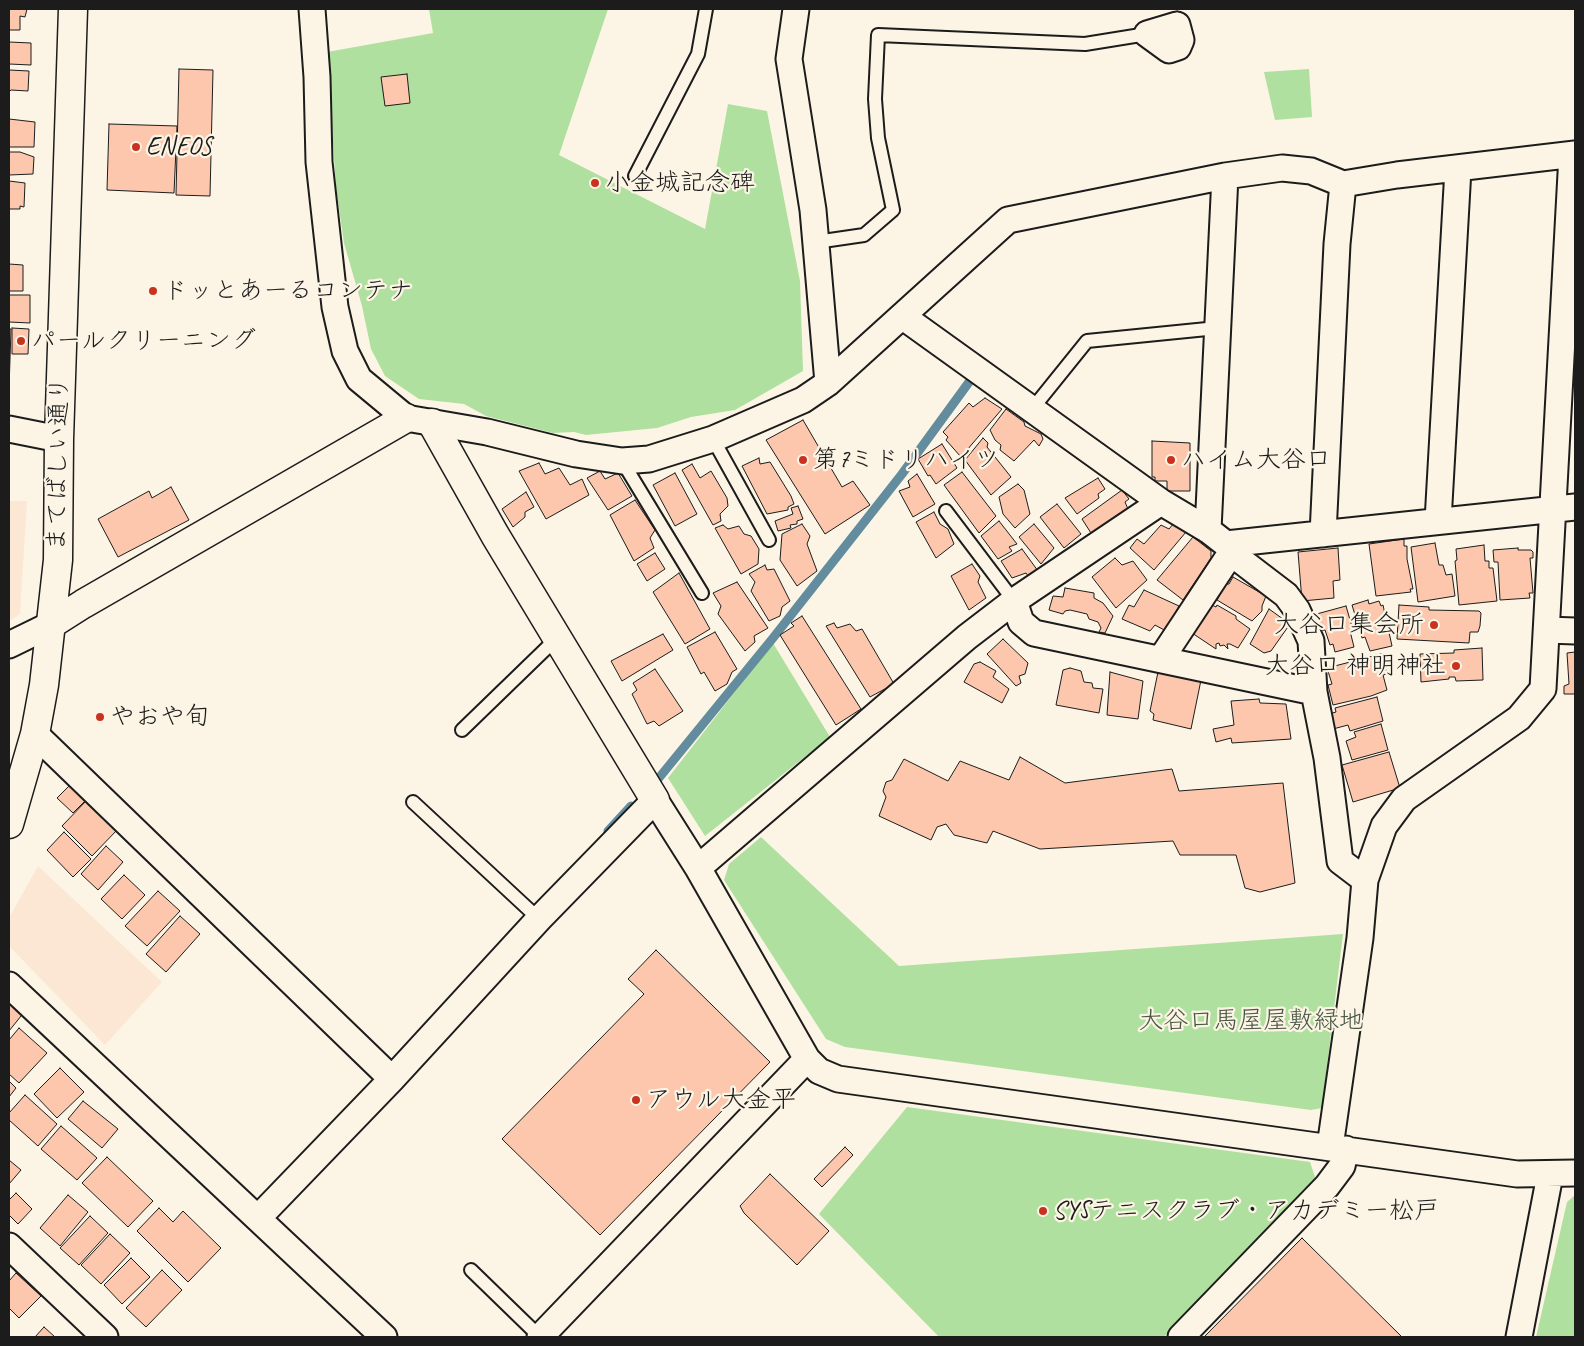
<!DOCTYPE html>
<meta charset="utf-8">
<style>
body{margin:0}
#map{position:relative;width:1584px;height:1346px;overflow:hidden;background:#fcf5e5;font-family:Caveat,sans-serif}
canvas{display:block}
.frame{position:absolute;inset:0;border:10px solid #1c1c1c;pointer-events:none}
</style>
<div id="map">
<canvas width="1584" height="1346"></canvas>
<div class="frame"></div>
</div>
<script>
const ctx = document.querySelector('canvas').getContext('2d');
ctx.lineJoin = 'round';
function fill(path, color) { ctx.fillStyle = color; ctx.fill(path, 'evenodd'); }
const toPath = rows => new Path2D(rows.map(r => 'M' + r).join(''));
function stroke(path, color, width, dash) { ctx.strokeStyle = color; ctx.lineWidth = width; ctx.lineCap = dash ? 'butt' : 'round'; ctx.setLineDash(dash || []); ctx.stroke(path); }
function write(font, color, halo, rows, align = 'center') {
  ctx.font = font + ' Caveat,"Klee One",sans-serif'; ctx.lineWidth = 4.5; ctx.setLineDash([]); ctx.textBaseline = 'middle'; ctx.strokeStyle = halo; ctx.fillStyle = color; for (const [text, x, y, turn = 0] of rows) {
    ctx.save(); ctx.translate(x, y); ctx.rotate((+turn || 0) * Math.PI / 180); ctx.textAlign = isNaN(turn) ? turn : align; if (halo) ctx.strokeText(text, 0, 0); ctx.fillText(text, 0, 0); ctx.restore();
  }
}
const built = toPath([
 [9,501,27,501,20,614,9,621],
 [38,866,162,982,105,1045,9,946,9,918]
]);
const green = toPath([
 [429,9,608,9,559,155,705,229,728,104,767,111,800,281,803,371,735,410,691,417,657,428,586,435,574,432,553,433,486,416,464,404,419,399,385,376,371,349,362,306,344,243,336,188,327,52,433,33],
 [1309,69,1312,117,1275,120,1264,72],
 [773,643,830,737,705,836,668,778],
 [761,837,899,966,1343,934,1322,1108,1311,1110,845,1047,826,1039,724,880,729,864],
 [907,1107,1310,1162,1316,1180,1164,1337,939,1337,819,1214],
 [1575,1195,1575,1337,1536,1337,1567,1202]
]);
const stream = toPath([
 [654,784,773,638,902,474,972,378],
 [608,831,631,806]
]);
const building = toPath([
 [9,9,27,9,25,17,20,16,20,30,9,30,9,9],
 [9,42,31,43,31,65,9,64,9,42],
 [179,69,213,70,210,196,176,195,179,69],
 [9,70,29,71,28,91,11,90,9,92,9,70],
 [407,74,410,103,385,106,381,77,407,74],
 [9,119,35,122,34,147,9,147,9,119],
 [109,124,177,126,174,193,107,190,109,124],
 [9,152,20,152,34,157,33,174,9,175,9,152],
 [9,181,25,183,24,207,20,206,20,209,9,209,9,181],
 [9,264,23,265,23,291,9,291,9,264],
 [9,295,30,295,30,323,9,322,9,295],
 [12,328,29,329,28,354,12,354,12,328],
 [9,329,11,329,9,389,9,329],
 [985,398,1002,409,961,457,946,440,948,437,943,432,969,403,973,407,985,398],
 [1006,409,1024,422,1025,426,1041,434,1043,439,1039,446,1034,440,1014,461,1000,450,1001,445,995,440,990,430,1006,409],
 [803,420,842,487,853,481,870,505,825,534,766,440,803,420],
 [983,438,988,443,987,447,1011,477,991,495,965,460,983,438],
 [1152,441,1190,443,1190,491,1167,491,1167,481,1155,481,1155,477,1152,477,1152,441],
 [942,444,957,468,936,484,930,475,928,476,918,459,942,444],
 [759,458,760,464,770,462,791,496,794,504,788,507,788,510,767,514,742,466,759,458],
 [539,463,545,474,559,468,570,485,582,479,589,495,546,519,519,471,539,463],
 [692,464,700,478,711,471,727,498,728,506,720,514,721,521,713,525,682,470,692,464],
 [600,471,605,479,618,473,632,496,608,510,587,478,600,471],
 [962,472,996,516,979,533,944,485,962,472],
 [675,473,697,514,675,526,653,485,675,473],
 [917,474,935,504,913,517,899,491,910,487,908,481,917,474],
 [1098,478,1105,489,1098,494,1099,498,1077,514,1065,498,1098,478],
 [1018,484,1024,490,1030,514,1015,528,1003,514,999,497,1018,484],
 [171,487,189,520,118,557,98,519,149,491,152,498,171,487],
 [1122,490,1129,499,1125,502,1128,509,1091,533,1082,519,1122,490],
 [526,492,534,507,525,512,525,517,513,527,502,509,526,492],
 [635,500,655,530,650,538,654,548,634,561,610,515,635,500],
 [1057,504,1081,534,1064,548,1040,517,1057,504],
 [798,506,803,519,797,521,797,524,790,525,791,528,778,531,775,521,793,514,791,508,798,506],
 [934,512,940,524,948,529,954,544,936,558,916,522,934,512],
 [999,521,1017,544,1009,547,1012,551,998,559,981,536,999,521],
 [1174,523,1186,532,1154,570,1130,548,1137,539,1144,544,1161,525,1169,529,1174,523],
 [802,524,810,536,807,544,817,571,797,586,780,560,782,534,802,524],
 [1034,524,1054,548,1041,564,1019,537,1034,524],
 [723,525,728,529,739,526,744,534,751,536,759,549,758,564,741,574,715,528,723,525],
 [1193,537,1211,551,1211,558,1183,600,1157,580,1193,537],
 [1404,539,1404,546,1407,546,1407,559,1413,589,1410,589,1411,592,1376,596,1369,544,1404,539],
 [1435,543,1439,565,1443,565,1446,575,1452,574,1455,596,1418,602,1411,547,1435,543],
 [1484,545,1485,561,1489,561,1489,568,1493,568,1497,601,1459,605,1455,561,1457,560,1456,549,1484,545],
 [1338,548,1340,580,1333,581,1334,598,1302,601,1298,552,1338,548],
 [1518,548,1518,550,1531,550,1533,552,1533,558,1530,558,1533,593,1529,593,1530,598,1500,600,1498,562,1494,562,1493,550,1518,548],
 [1022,549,1038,571,1029,577,1026,573,1012,578,1001,561,1022,549],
 [655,553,665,569,647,581,637,564,655,553],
 [1115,558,1122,565,1133,561,1147,580,1116,608,1092,577,1115,558],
 [972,564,980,576,978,582,986,598,969,610,951,576,972,564],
 [765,565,767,570,774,569,790,601,782,607,780,616,769,621,751,591,755,582,749,574,765,565],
 [679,573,710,629,685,644,653,592,679,573],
 [1233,577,1266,596,1262,606,1262,611,1252,621,1217,600,1226,584,1229,584,1233,577],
 [737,582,768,628,754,636,755,642,745,651,718,614,721,606,713,593,737,582],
 [1065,588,1094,593,1094,598,1103,603,1113,616,1105,633,1099,632,1101,628,1098,622,1089,619,1087,614,1070,610,1065,611,1063,614,1049,610,1053,596,1063,597,1065,588],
 [1144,590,1179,606,1166,631,1155,625,1150,631,1122,619,1129,605,1134,607,1144,590],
 [1368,600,1369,604,1379,601,1381,606,1383,605,1392,646,1370,651,1365,637,1362,638,1352,605,1368,600],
 [1210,604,1216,607,1217,605,1236,616,1236,619,1250,629,1238,648,1230,644,1227,644,1228,649,1224,645,1220,646,1219,643,1216,644,1216,649,1192,633,1210,604],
 [1399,605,1429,607,1429,610,1479,611,1481,613,1480,626,1478,632,1470,632,1469,643,1397,639,1399,605],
 [1346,606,1353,630,1350,631,1354,647,1335,652,1333,644,1330,645,1325,630,1318,631,1313,615,1346,606],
 [1269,609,1290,624,1271,651,1264,653,1250,644,1269,609],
 [802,616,861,709,836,725,780,635,794,626,791,623,802,616],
 [834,623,837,628,850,624,856,631,862,629,894,684,870,697,826,626,834,623],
 [715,632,737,669,732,672,727,684,715,691,704,672,701,674,687,647,715,632],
 [663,634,673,650,622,681,611,661,663,634],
 [1003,639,1028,663,1025,674,1019,676,1021,683,1016,686,987,654,1003,639],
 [1482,648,1483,680,1456,681,1455,677,1449,677,1449,679,1421,682,1420,654,1454,653,1454,650,1482,648],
 [1575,652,1575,694,1564,694,1564,686,1569,684,1567,653,1575,652],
 [1381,654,1387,674,1383,675,1387,690,1371,696,1333,705,1328,685,1332,684,1327,668,1381,654],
 [980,662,996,671,993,677,1009,689,1002,703,964,682,974,664,980,662],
 [1070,668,1081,671,1084,682,1092,683,1093,688,1103,689,1099,713,1056,705,1063,670,1070,668],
 [655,669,683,711,659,726,654,721,647,724,632,694,637,690,633,683,655,669],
 [1110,672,1143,681,1138,719,1107,715,1110,672],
 [1158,672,1201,680,1191,729,1153,720,1154,714,1150,711,1158,672],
 [1377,697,1383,721,1350,731,1348,725,1333,729,1329,714,1336,712,1335,708,1377,697],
 [1259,699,1260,703,1286,704,1291,739,1232,743,1231,738,1216,742,1213,729,1234,725,1231,701,1259,699],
 [1381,724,1388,750,1352,760,1346,741,1356,737,1354,732,1381,724],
 [1389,752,1400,788,1353,802,1342,765,1389,752],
 [1020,757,1065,783,1172,769,1179,791,1283,783,1295,883,1260,892,1245,888,1236,855,1180,855,1173,841,1040,849,993,831,987,843,954,835,946,824,937,827,931,840,879,816,886,797,883,791,886,782,892,780,904,759,948,781,960,761,1009,780,1020,757],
 [70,785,86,800,73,813,57,798,70,785],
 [87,800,117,830,92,856,62,826,87,800],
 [64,832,91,859,73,877,47,850,64,832],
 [106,846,123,862,98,890,81,874,106,846],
 [124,875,145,895,122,919,101,899,124,875],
 [158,891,180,911,147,946,125,926,158,891],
 [180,916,200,934,166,972,146,954,180,916],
 [656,950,770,1062,600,1235,502,1139,644,994,628,979,656,950],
 [9,993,25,1011,9,1031,9,993],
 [19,1028,47,1053,19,1083,9,1074,9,1040,19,1028],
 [60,1068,84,1092,57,1118,34,1094,60,1068],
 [9,1081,16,1088,9,1097,9,1081],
 [25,1095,57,1124,38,1146,9,1120,9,1113,25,1095],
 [83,1101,118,1129,102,1148,68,1119,83,1101],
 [61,1126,97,1158,77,1180,41,1149,61,1126],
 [845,1147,853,1155,822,1187,814,1179,845,1147],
 [107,1157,153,1201,128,1227,82,1183,107,1157],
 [9,1160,21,1170,9,1184,9,1160],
 [770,1174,829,1231,797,1265,744,1213,740,1206,770,1174],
 [16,1193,32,1209,18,1224,9,1215,9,1200,16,1193],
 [68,1195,88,1212,60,1246,40,1228,68,1195],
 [159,1208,173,1222,183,1211,221,1248,188,1282,137,1231,159,1208],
 [90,1216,108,1233,79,1265,60,1248,90,1216],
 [110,1234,130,1253,101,1284,81,1265,110,1234],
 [1302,1238,1402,1337,1204,1337,1302,1238],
 [131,1258,150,1277,122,1304,104,1285,131,1258],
 [162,1270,182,1290,146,1327,126,1308,162,1270],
 [16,1273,41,1296,19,1318,9,1308,9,1281,16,1273],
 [44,1327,55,1337,35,1337,44,1327]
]);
const lane = toPath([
 [635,176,698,54,706,9],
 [816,242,864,235,893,210,878,138,875,99,878,35,1085,44,1147,34],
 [1033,408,1087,341,1217,328],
 [713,439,769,540],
 [622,461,702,593],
 [946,511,1014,601],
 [462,730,557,638],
 [413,802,539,919],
 [471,1270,540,1337]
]);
const street = toPath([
 [312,9,317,77,319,162,335,307,345,351,359,379,406,418,487,432,576,454,622,461,649,459,713,439,803,400,828,383,1008,220,1225,176,1282,168,1311,171,1343,184,1397,175,1575,154],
 [796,9,789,59,813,210,828,383],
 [1177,25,1181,40,1178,47,1169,50,1147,34,1177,25],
 [902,316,1161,502,1208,530,1226,544,1231,553,1286,595,1297,610,1311,641,1314,692,1327,758,1340,861,1365,880],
 [9,429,59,439],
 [1438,521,1458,169],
 [1208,530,1225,176],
 [1323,534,1337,244,1343,184],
 [1226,544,1575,507],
 [1014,601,1021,622,1034,633,1314,692],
 [1547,630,1575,631],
 [9,645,50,625],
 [1161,659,1231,553],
 [35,734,392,1079],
 [698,868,967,637,1014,601,1161,502],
 [9,985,384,1337],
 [1330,1147,1360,938,1365,880,1384,826,1404,799,1519,718,1543,689,1572,155],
 [258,1218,392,1079,539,919,655,800,698,868,807,1059,819,1071,838,1079,1517,1174,1575,1173],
 [9,1246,105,1337],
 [540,1337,807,1059],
 [1181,1337,1327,1186,1342,1166,1346,1149],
 [1519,1337,1550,1175]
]);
const secondary = toPath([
 [432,423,495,535,655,800],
 [50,625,83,604,406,418],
 [9,824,35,734,44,685,58,560,59,439,73,9]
]);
const markers = [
 [136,147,5,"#c8321e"],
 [595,183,5,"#c8321e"],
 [153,291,5,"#c8321e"],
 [21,341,5,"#c8321e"],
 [803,460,5,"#c8321e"],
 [1171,460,5,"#c8321e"],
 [1434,625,5,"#c8321e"],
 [1456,666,5,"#c8321e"],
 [100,717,5,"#c8321e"],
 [636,1100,5,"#c8321e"],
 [1043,1211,5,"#c8321e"]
];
const poiNames = [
 ["ENEOS",146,147],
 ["小金城記念碑",605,183],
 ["ドッとあーるコンテナ",163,291],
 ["パールクリーニング",31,341],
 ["第7ミドリハイツ",813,460],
 ["ハイム大谷口",1181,460],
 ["大谷口集会所",1424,625,"right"],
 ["大谷口 神明神社",1446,666,"right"],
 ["やおや旬",110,717],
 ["アウル大金平",646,1100],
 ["SYSテニスクラブ・アカデミー松戸",1053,1211]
];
const streetNames = [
 ["まてばしい通り",59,464,-89]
];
const parkNames = [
 ["大谷口馬屋屋敷緑地",1251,1021]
];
fill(built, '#fce7d4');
fill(green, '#b0e09f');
stroke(stream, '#638d9e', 9);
fill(building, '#fcc7ad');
stroke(building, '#1c1c1c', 1);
stroke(lane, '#1c1c1c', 16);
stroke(street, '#1c1c1c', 29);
stroke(secondary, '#1c1c1c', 31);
stroke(lane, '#fcf5e5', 12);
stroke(street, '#fcf5e5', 25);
stroke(secondary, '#fcf5e5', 28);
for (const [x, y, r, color] of markers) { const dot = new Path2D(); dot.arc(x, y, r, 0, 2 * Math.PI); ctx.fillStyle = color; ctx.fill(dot); stroke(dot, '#fcf5e5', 2); }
write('25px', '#1c1c1c', '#fcf5e5', poiNames, 'left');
write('25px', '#1c1c1c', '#fcf5e5', streetNames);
write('25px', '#485743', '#fcf5e5', parkNames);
</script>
